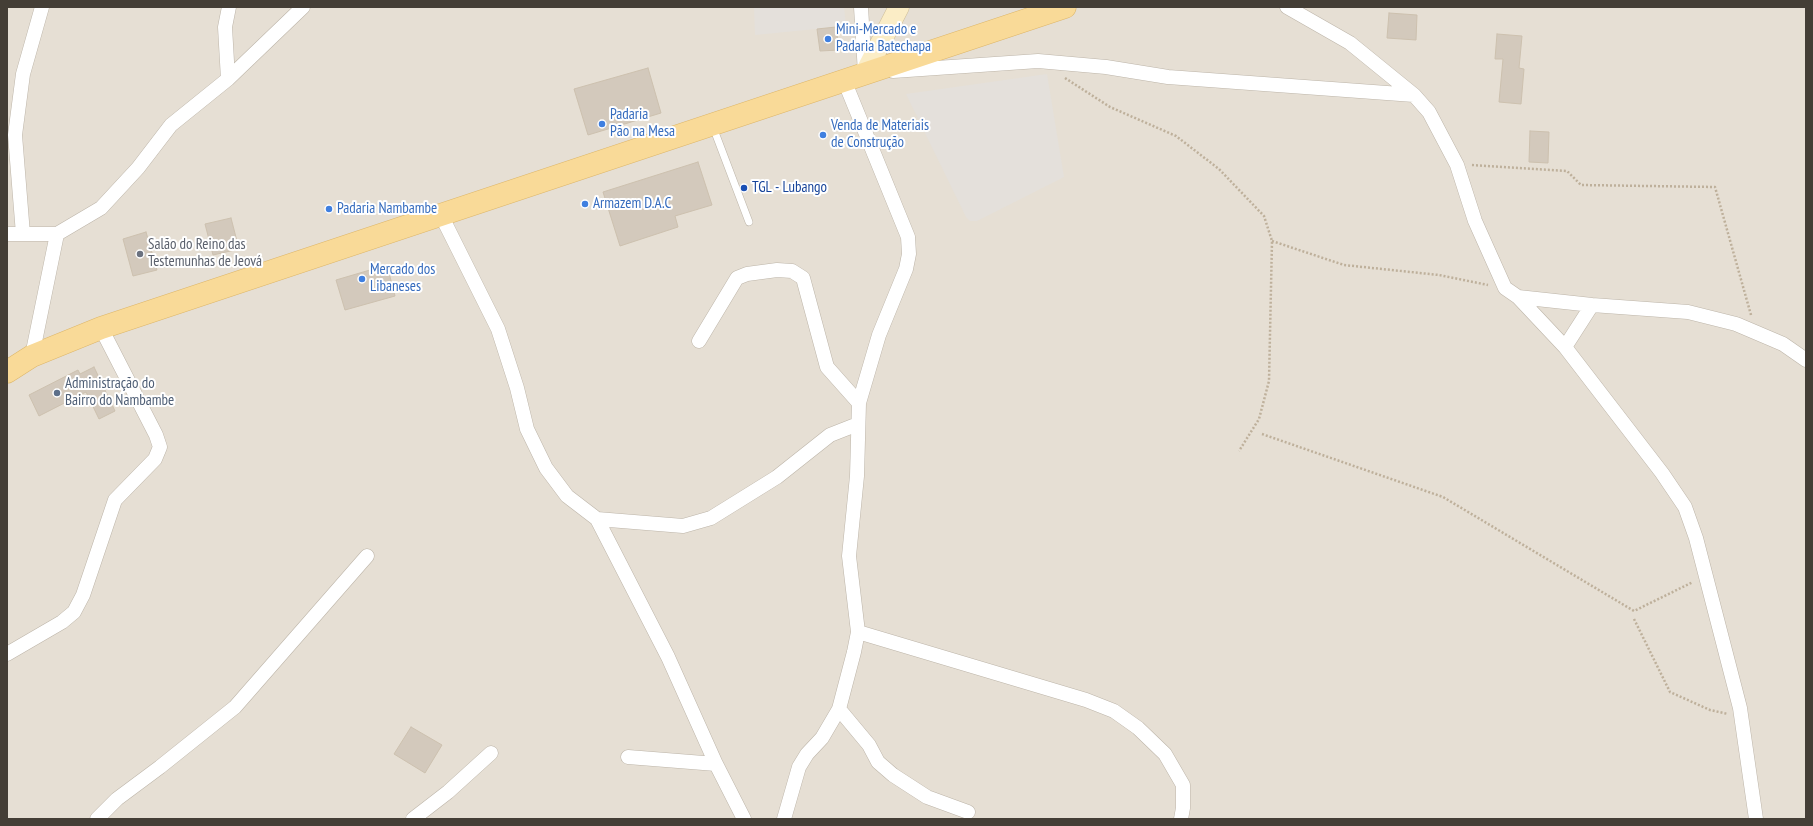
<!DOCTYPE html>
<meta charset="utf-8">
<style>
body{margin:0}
#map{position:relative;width:1813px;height:826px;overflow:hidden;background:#f2eee6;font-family:"PT Sans Narrow",sans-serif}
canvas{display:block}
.frame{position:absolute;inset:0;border:8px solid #443e36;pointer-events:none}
</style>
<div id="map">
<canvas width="1813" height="826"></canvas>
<div class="frame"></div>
</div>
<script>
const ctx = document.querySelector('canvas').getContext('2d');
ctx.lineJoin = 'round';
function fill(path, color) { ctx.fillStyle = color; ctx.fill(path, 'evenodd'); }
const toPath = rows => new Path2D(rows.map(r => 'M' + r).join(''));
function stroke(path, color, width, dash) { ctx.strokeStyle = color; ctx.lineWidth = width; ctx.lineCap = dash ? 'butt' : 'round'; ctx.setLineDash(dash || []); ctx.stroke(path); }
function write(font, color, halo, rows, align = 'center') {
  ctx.font = font + ' "PT Sans Narrow",sans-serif'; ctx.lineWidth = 4; ctx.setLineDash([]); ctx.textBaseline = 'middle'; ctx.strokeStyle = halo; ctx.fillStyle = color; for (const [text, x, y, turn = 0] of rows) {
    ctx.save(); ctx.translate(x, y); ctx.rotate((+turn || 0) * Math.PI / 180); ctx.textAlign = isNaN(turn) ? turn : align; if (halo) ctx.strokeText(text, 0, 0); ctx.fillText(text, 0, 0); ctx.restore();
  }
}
const residential = toPath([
 [7,7,1806,7,1806,819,7,819]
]);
const industrial = toPath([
 [754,7,844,7,846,26,755,35],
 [1047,74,1064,177,977,221,970,221,966,217,906,94]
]);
const building = toPath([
 [1389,13,1417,15,1416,40,1387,38,1389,13],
 [836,27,839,50,820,51,817,29,836,27],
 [1497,34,1522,36,1519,68,1524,69,1521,104,1499,102,1503,59,1495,59,1497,34],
 [648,68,661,113,588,135,574,89,648,68],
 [1530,131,1549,132,1548,163,1529,162,1530,131],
 [698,162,712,205,675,216,678,227,620,246,603,192,698,162],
 [231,218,239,249,213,255,205,224,231,218],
 [146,232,157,270,133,276,123,239,146,232],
 [387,265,395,296,345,310,336,280,387,265],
 [94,367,115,411,99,419,86,392,39,416,29,395,78,370,80,374,94,367],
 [411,727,442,745,425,773,394,754,411,727]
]);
const path = toPath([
 [1065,78,1110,107,1176,136,1219,169,1264,216,1272,241,1269,381,1259,419,1239,451],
 [1472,165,1567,171,1581,185,1715,187,1751,315],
 [1272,241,1344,265,1439,275,1488,285],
 [1262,434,1443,497,1634,611,1693,582],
 [1634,619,1670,692,1710,710,1728,714]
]);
const lane = toPath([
 [713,127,749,222]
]);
const street = toPath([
 [861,7,865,73],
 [1287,7,1350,43,1414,95,1429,112,1457,165,1475,221,1505,288,1518,297,1565,347,1662,473,1685,507,1696,538,1740,708,1756,819],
 [893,71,1038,61,1106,67,1168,77,1414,95],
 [228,79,225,27,229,7],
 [441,215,498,329,517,388,527,429,546,468,567,496,597,519,668,657,716,764,744,819],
 [7,234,57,234,101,208,138,168,171,125,228,79,303,7],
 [23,234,15,135,23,74,42,7],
 [1518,297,1592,305,1688,312,1736,324,1783,344,1806,360],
 [699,341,737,278,747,274,777,270,792,271,803,278,827,367,859,403],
 [1565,347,1592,305],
 [32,356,57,234],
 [597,519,683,526,711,518,777,477,830,435,858,424],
 [858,632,1086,700,1114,711,1138,728,1165,754,1183,785,1183,808,1181,819],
 [7,654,62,622,74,612,83,595,115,500,155,459,160,447,156,435,101,328],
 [839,709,869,745,878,762,893,775,927,797,968,812],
 [628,757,716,764],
 [97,819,117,799,160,767,235,707,367,556],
 [413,819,448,792,491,753],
 [784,819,799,767,807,754,822,738,839,709,854,652,858,632,849,556,857,476,859,403,879,335,906,269,909,254,908,237,844,80]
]);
const secondary = toPath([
 [865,73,899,7]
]);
const primary = toPath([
 [7,372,32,356,101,328,1065,7]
]);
const markers = [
 [828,39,4,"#3f7fe0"],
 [602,124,4,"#3f7fe0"],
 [823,135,4,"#3f7fe0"],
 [744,188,4,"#1a4fb4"],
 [585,204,4,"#3f7fe0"],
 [329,209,4,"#3f7fe0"],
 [140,254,4,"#6b7280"],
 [362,279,4,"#3f7fe0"],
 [57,393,4,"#5c6f8a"]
];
const shopNames = [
 ["Mini-Mercado e",836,30],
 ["Padaria Batechapa",836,47],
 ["Padaria",610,115],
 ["Pão na Mesa",610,132],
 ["Venda de Materiais",831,126],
 ["de Construção",831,143],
 ["Armazem D.A.C",593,204],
 ["Padaria Nambambe",337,209],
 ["Mercado dos",370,270],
 ["Libaneses",370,287]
];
const transitNames = [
 ["TGL - Lubango",752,188]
];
const worshipNames = [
 ["Salão do Reino das",148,245],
 ["Testemunhas de Jeová",148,262]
];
const serviceNames = [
 ["Administração do",65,384],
 ["Bairro do Nambambe",65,401]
];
fill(residential, '#e6dfd4');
fill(industrial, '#e4e0db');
fill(building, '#d3c9bc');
stroke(building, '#cdc1af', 1);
stroke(lane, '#bdb5a9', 8);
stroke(street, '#bdb5a9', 15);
stroke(secondary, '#d0bf98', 21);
stroke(primary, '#ddb669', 23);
stroke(path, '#beb09b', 2.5, [2, 2]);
stroke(lane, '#fff', 7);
stroke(street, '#fff', 14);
stroke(secondary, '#fbedc6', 20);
stroke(primary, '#f9da98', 22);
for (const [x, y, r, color] of markers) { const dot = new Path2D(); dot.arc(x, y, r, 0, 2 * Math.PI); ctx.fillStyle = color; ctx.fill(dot); stroke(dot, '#fff', 1.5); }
write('15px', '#366cbe', '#fff', shopNames, 'left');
write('15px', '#164399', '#fff', transitNames, 'left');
write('15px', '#5b616d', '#fff', worshipNames, 'left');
write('15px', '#4e5e75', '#fff', serviceNames, 'left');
</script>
